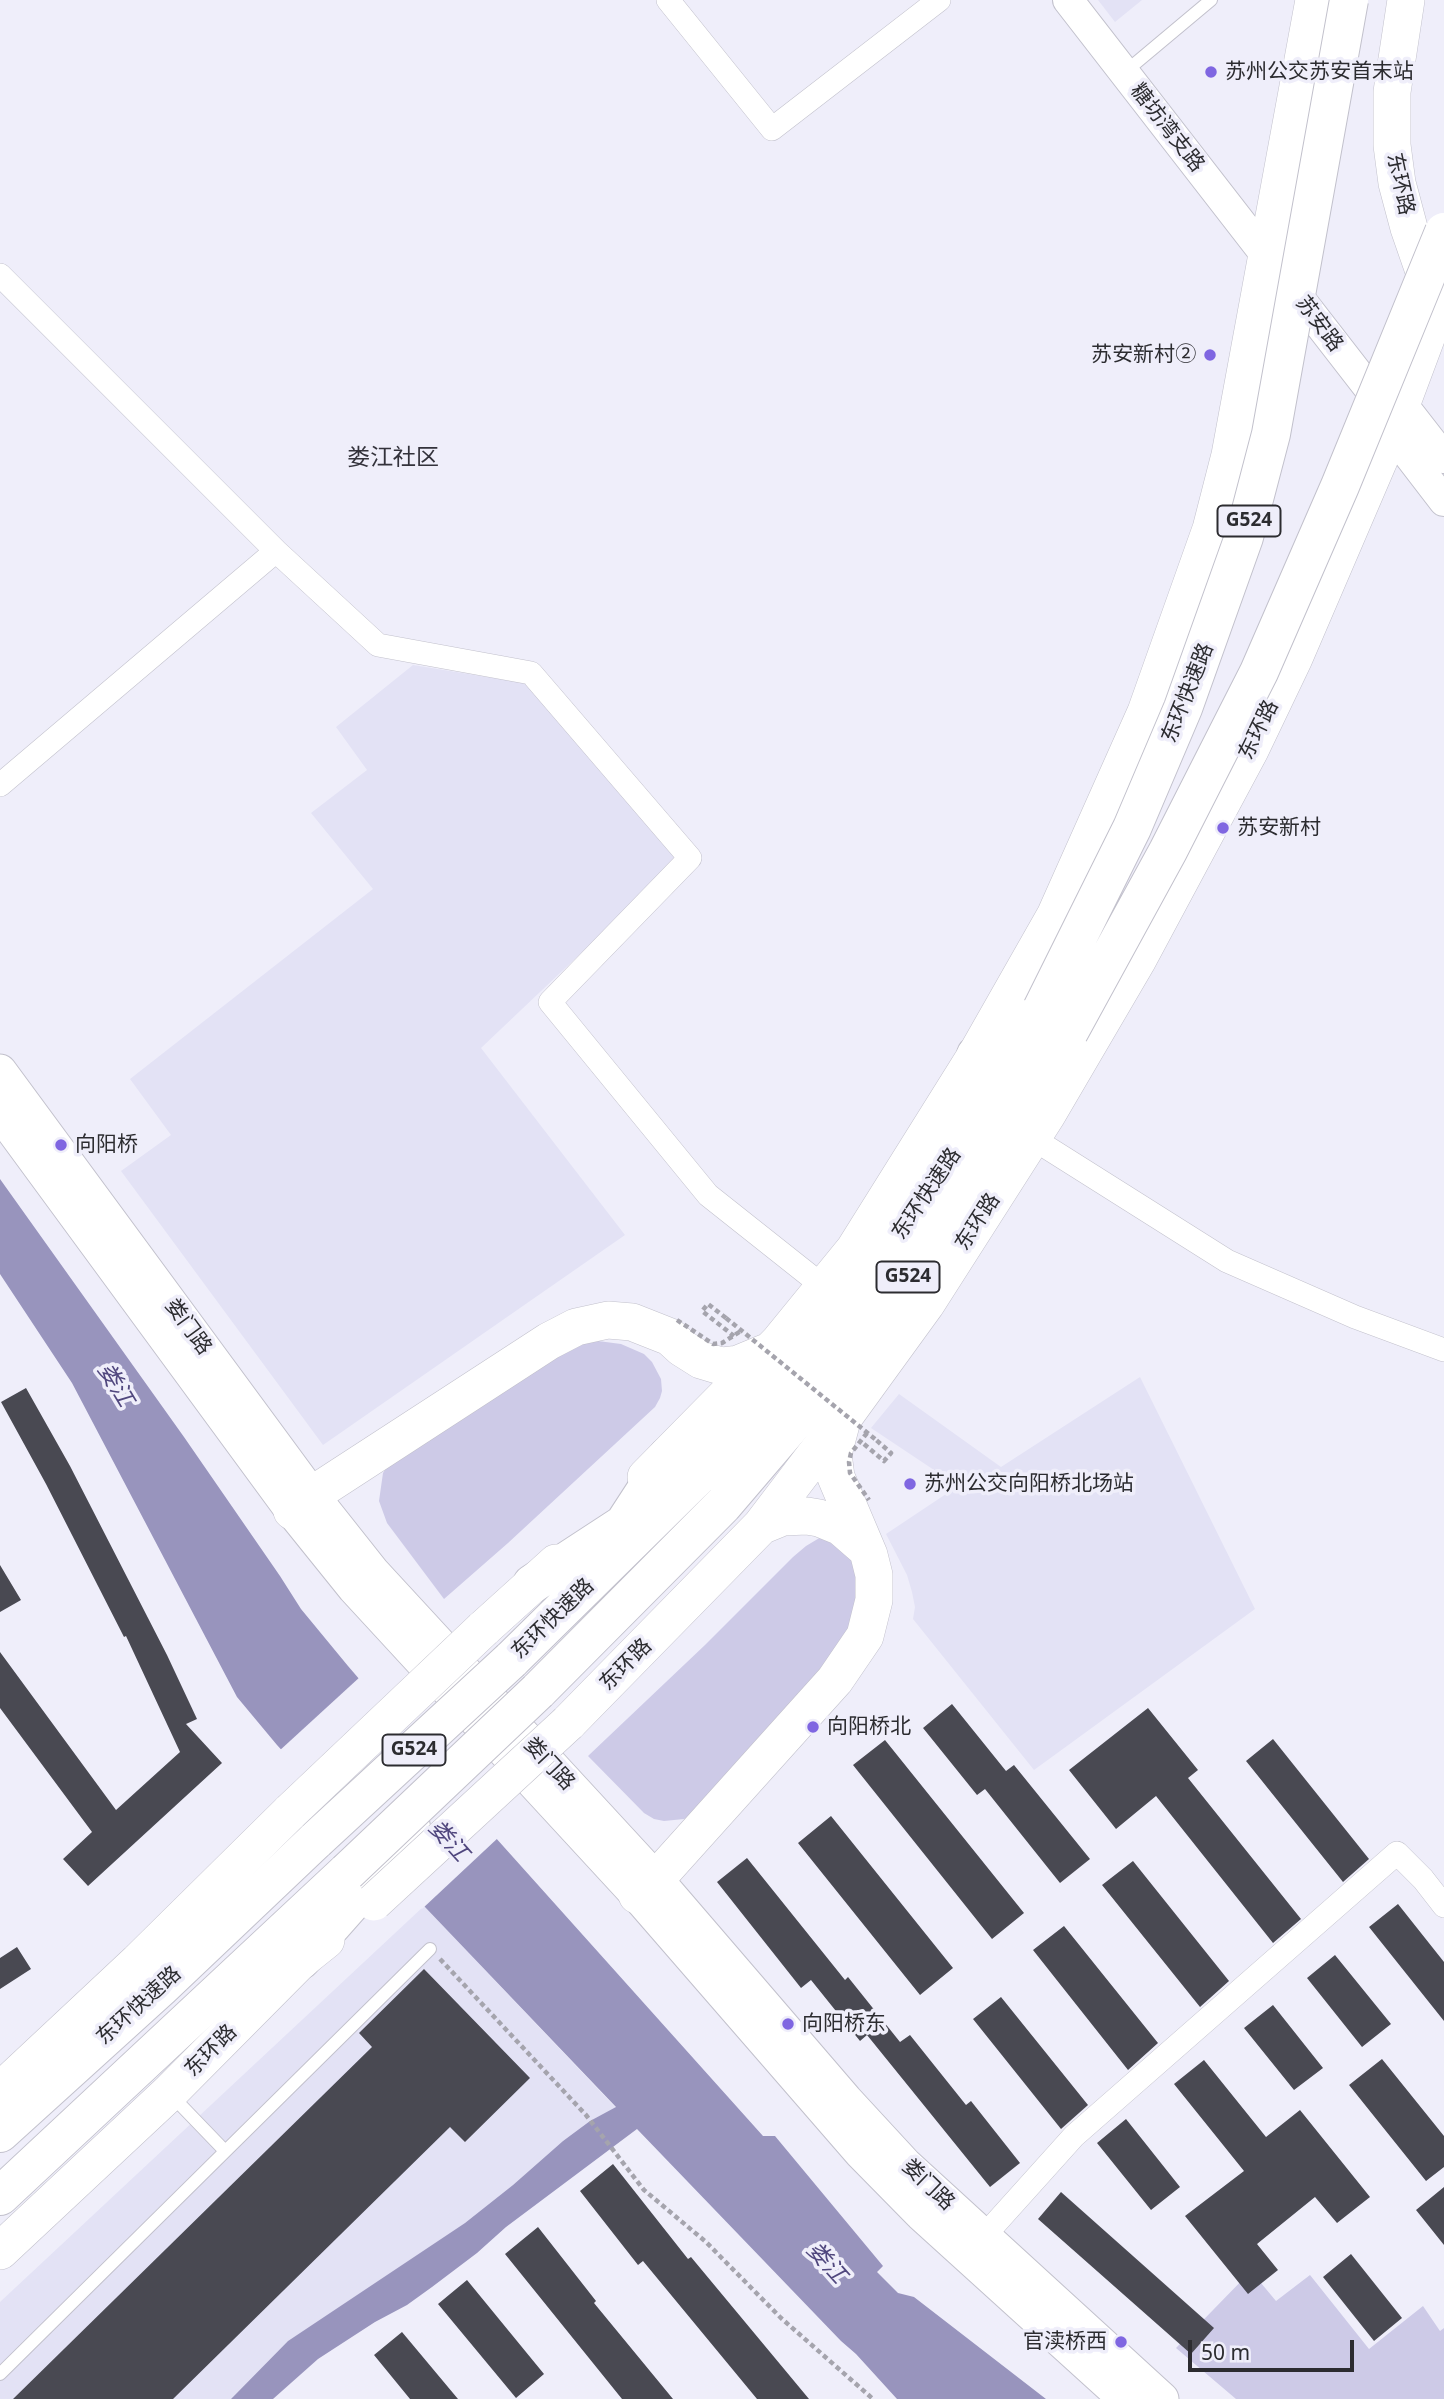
<!DOCTYPE html>
<meta charset="utf-8">
<style>
body{margin:0}
#map{position:relative;width:1444px;height:2399px;overflow:hidden;background:#efeefa;font-family:"Noto Sans",sans-serif}
canvas{display:block}
.scale{position:absolute;left:1188px;top:2340px;width:166px;height:32px;box-sizing:border-box;border:4px solid #2c2c30;border-top:0;padding-left:9px;font-size:21px;line-height:24px;white-space:nowrap;color:#2c2c30;-webkit-text-stroke:5px #efeefa;paint-order:stroke}
</style>
<div id="map">
<canvas width="1444" height="2399"></canvas>
<div class="scale">50 m</div>
</div>
<script>
const ctx = document.querySelector('canvas').getContext('2d');
ctx.lineJoin = 'round';
function fill(path, color) { ctx.fillStyle = color; ctx.fill(path, 'evenodd'); }
const toPath = rows => new Path2D(rows.map(r => 'M' + r).join(''));
function stroke(path, color, width, dash) { ctx.strokeStyle = color; ctx.lineWidth = width; ctx.lineCap = dash ? 'butt' : 'round'; ctx.setLineDash(dash || []); ctx.stroke(path); }
function write(font, color, halo, rows, align = 'center') {
  ctx.font = font + ' "Noto Sans","Noto Sans SC",sans-serif'; ctx.lineWidth = 7; ctx.setLineDash([]); ctx.textBaseline = 'middle'; ctx.strokeStyle = halo; ctx.fillStyle = color; for (const [text, x, y, turn = 0] of rows) {
    ctx.save(); ctx.translate(x, y); ctx.rotate((+turn || 0) * Math.PI / 180); ctx.textAlign = isNaN(turn) ? turn : align; if (halo) ctx.strokeText(text, 0, 0); ctx.fillText(text, 0, 0); ctx.restore();
  }
}
const built = toPath([
 [1098,0,1142,0,1115,22],
 [413,665,530,684,679,860,481,1048,625,1235,323,1445,121,1171,171,1135,130,1079,373,889,311,813,367,770,336,727],
 [1140,1377,1255,1609,1034,1770,913,1619,915,1607,912,1592,907,1575,886,1534,958,1486,871,1428,899,1394,1001,1467],
 [424,1906,616,2108,590,2121,563,2141,513,2185,465,2223,288,2341,231,2399,0,2399,0,2302]
]);
const green = toPath([
 [598,1341,621,1344,644,1354,652,1362,661,1379,662,1391,660,1398,655,1407,508,1543,444,1599,387,1523,379,1501,383,1473,388,1465,548,1360,583,1343],
 [826,1534,852,1561,857,1572,862,1621,695,1815,684,1819,664,1821,654,1819,644,1813,588,1756,705,1645,793,1557,806,1546],
 [1251,2271,1276,2301,1310,2275,1369,2349,1423,2306,1440,2331,1444,2328,1444,2399,1236,2399,1176,2348]
]);
const water = toPath([
 [0,1179,184,1437,280,1576,301,1609,348,1666,495,1837,763,2136,775,2136,883,2266,877,2272,898,2293,914,2297,1046,2399,897,2399,856,2354,841,2341,637,2129,506,2227,477,2253,432,2287,407,2305,375,2322,318,2359,273,2399,231,2399,288,2341,465,2223,513,2185,563,2141,590,2121,616,2107,424,1906,277,1745,237,1697,72,1383,0,1274]
]);
const pier = toPath([
 [361,1676,499,1837,422,1909,278,1752]
]);
const building = toPath([
 [26,1388,70,1466,167,1655,197,1719,186,1724,222,1763,88,1886,63,1859,92,1832,0,1708,0,1652,116,1810,180,1752,126,1636,124,1637,46,1484,1,1402],
 [0,1565,21,1600,0,1612],
 [952,1704,1006,1771,1014,1765,1090,1859,1060,1883,985,1789,977,1795,923,1728],
 [1148,1708,1198,1770,1188,1778,1301,1919,1273,1943,1156,1796,1116,1829,1069,1770],
 [1273,1739,1369,1859,1343,1882,1246,1761],
 [885,1740,1024,1913,992,1939,853,1765],
 [831,1816,953,1968,920,1995,798,1843],
 [747,1858,845,1980,848,1977,900,2042,910,2035,966,2105,971,2101,1020,2163,990,2187,867,2035,860,2041,811,1980,801,1988,717,1882],
 [1133,1861,1229,1981,1200,2007,1102,1885],
 [1398,1904,1444,1962,1444,2021,1369,1927],
 [1064,1926,1158,2043,1128,2070,1033,1950],
 [17,1947,31,1969,0,1989,0,1958],
 [1335,1955,1391,2024,1362,2047,1307,1978],
 [424,1969,530,2078,465,2142,450,2127,173,2399,13,2399,372,2047,359,2033],
 [1001,1997,1088,2105,1061,2129,973,2019],
 [1273,2005,1323,2068,1294,2090,1244,2028],
 [1382,2059,1444,2136,1444,2167,1426,2181,1349,2085],
 [1204,2060,1266,2137,1300,2110,1370,2197,1337,2223,1315,2197,1257,2244,1278,2270,1248,2294,1185,2216,1244,2171,1174,2084],
 [1126,2119,1180,2187,1151,2210,1097,2143],
 [613,2164,688,2259,691,2257,809,2399,757,2399,643,2261,638,2265,580,2191],
 [1444,2187,1444,2245,1416,2210],
 [1061,2192,1214,2328,1191,2354,1038,2219],
 [538,2227,596,2301,594,2303,673,2399,622,2399,505,2254],
 [1351,2254,1402,2318,1374,2341,1323,2277],
 [467,2280,544,2374,516,2398,438,2304],
 [402,2332,458,2399,410,2399,374,2355]
]);
const path = toPath([
 [726,1318,708,1304,702,1311,734,1336],
 [864,1444,884,1461,891,1453,875,1439],
 [440,1959,586,2115,644,2190,706,2242,781,2318,873,2399]
]);
const service = toPath([
 [1125,72,1211,0],
 [172,2096,225,2151],
 [0,2374,430,1949]
]);
const minor = toPath([
 [668,0,772,129,939,0],
 [0,275,276,551,378,645,531,673,690,858,550,1002,708,1195,824,1287],
 [0,785,276,551],
 [1032,1138,1227,1261,1355,1317,1444,1350],
 [976,2245,1074,2136,1397,1853,1423,1879,1444,1906]
]);
const tertiary = toPath([
 [1068,0,1372,392,1391,432,1444,501],
 [1385,397,1402,404,1444,458]
]);
const secondary = toPath([
 [0,1071,312,1495,373,1572,656,1879,846,2100,906,2165,1162,2399],
 [0,1113,292,1511,354,1588,637,1895,861,2153,921,2214,1125,2399]
]);
const primary = toPath([
 [646,1477,779,1342,854,1250,976,1055,1055,916,1146,712,1211,529,1230,455,1314,0],
 [292,1511,312,1495,549,1341,576,1327,608,1320,632,1322,670,1337,682,1348,701,1360,721,1366,738,1364,767,1352],
 [761,1526,783,1517,807,1516,819,1518,841,1527,864,1547],
 [483,1629,556,1563],
 [568,1723,761,1526,844,1417,926,1304,1048,1113,1137,961,1250,750,1294,658,1391,432,1434,317,1435,303,1409,228,1397,183,1392,145,1392,92,1406,0],
 [637,1895,656,1879,835,1680,865,1636,874,1600,874,1575,869,1555,836,1477,833,1454,841,1424],
 [0,2091,138,1962,291,1811],
 [0,2251,169,2093,301,1960,326,1940]
]);
const trunk = toPath([
 [972,1123,976,1055,1032,1016],
 [616,1536,668,1456],
 [532,1584,630,1520],
 [511,1660,699,1475,839,1314,908,1224,945,1169,999,1083,1042,1009],
 [538,1691,723,1505,800,1415,864,1336,932,1244,999,1146,1069,1032],
 [301,1960,363,1890,411,1827],
 [0,2133,160,1988,316,1840],
 [0,2196,347,1872]
]);
const pathBridge = toPath([
 [726,1318,875,1439],
 [677,1320,713,1344,722,1343,741,1331],
 [867,1433,851,1453,849,1462,850,1473,869,1500]
]);
const primaryBridge = toPath([
 [291,1811,483,1629],
 [374,1902,568,1723]
]);
const trunkBridge = toPath([
 [1042,1009,1132,828,1183,708,1244,537,1271,434,1349,0],
 [1069,1032,1168,851,1259,672,1340,486,1444,232],
 [316,1840,511,1660],
 [347,1872,538,1691]
]);
const markers = [
 [1211,72,7,"#7f66e1"],
 [1210,355,7,"#7f66e1"],
 [1223,828,7,"#7f66e1"],
 [61,1145,7,"#7f66e1"],
 [910,1484,7,"#7f66e1"],
 [813,1727,7,"#7f66e1"],
 [788,2024,7,"#7f66e1"],
 [1121,2342,7,"#7f66e1"]
];
const shields = [
 [1249,521,63],
 [908,1277,63],
 [414,1750,63]
];
const shieldNames = [
 ["G524",1249,521],
 ["G524",908,1277],
 ["G524",414,1750]
];
const poiNames = [
 ["苏州公交苏安首末站",1225,72],
 ["苏安新村②",1196,355,"right"],
 ["苏安新村",1237,828],
 ["向阳桥",75,1145],
 ["苏州公交向阳桥北场站",924,1484],
 ["向阳桥北",827,1727],
 ["向阳桥东",802,2024],
 ["官渎桥西",1107,2342,"right"]
];
const streetNames = [
 ["糖坊湾支路",1167,128,52],
 ["东环路",1400,184,78],
 ["苏安路",1319,324,53],
 ["东环快速路",1188,693,-68],
 ["东环路",1259,730,-64],
 ["东环快速路",927,1194,-56],
 ["东环路",978,1222,-57],
 ["娄门路",188,1327,54],
 ["东环快速路",553,1619,-44],
 ["东环路",626,1665,-45],
 ["娄门路",549,1764,47],
 ["东环快速路",139,2006,-42],
 ["东环路",211,2051,-45],
 ["娄门路",928,2185,44]
];
const neighbourhoodNames = [
 ["娄江社区",393,458]
];
const waterNames = [
 ["娄江",115,1385,59],
 ["娄江",448,1841,48],
 ["娄江",826,2263,48]
];
fill(built, '#e3e2f5');
fill(green, '#cdcae7');
fill(water, '#9894bd');
fill(pier, '#efeefa');
fill(building, '#494952');
stroke(service, '#c2c1cc', 14);
stroke(minor, '#c2c1cc', 24);
stroke(tertiary, '#c2c1cc', 32);
stroke(secondary, '#c2c1cc', 35);
stroke(primary, '#c2c1cc', 38);
stroke(trunk, '#c2c1cc', 40);
stroke(path, '#a5a4ad', 4.5, [5, 3.5]);
stroke(service, '#fff', 12);
stroke(minor, '#fff', 23);
stroke(tertiary, '#fff', 30);
stroke(secondary, '#fff', 33);
stroke(primary, '#fff', 37);
stroke(trunk, '#fff', 38);
stroke(primaryBridge, '#c2c1cc', 38, []);
stroke(trunkBridge, '#c2c1cc', 40, []);
stroke(pathBridge, '#a5a4ad', 4.5, [5, 3.5]);
stroke(primaryBridge, '#fff', 37);
stroke(trunkBridge, '#fff', 38);
for (const [x, y, r, color] of markers) { const dot = new Path2D(); dot.arc(x, y, r, 0, 2 * Math.PI); ctx.fillStyle = color; ctx.fill(dot); stroke(dot, '#efeefa', 2.5); }
for (const [x, y, w] of shields) { const box = new Path2D(); box.roundRect(x - w / 2, y - 15.5, w, 31, 5); ctx.fillStyle = '#efeefa'; ctx.fill(box); stroke(box, '#2c2c30', 2); }
write('bold 19px', '#2c2c30', null, shieldNames);
write('21px', '#2c2c30', '#efeefa', poiNames, 'left');
write('21px', '#2c2c30', '#efeefa', streetNames);
write('23px', '#33323b', '#efeefa', neighbourhoodNames);
write('italic 23px', '#50477e', '#efeefa', waterNames);
</script>
